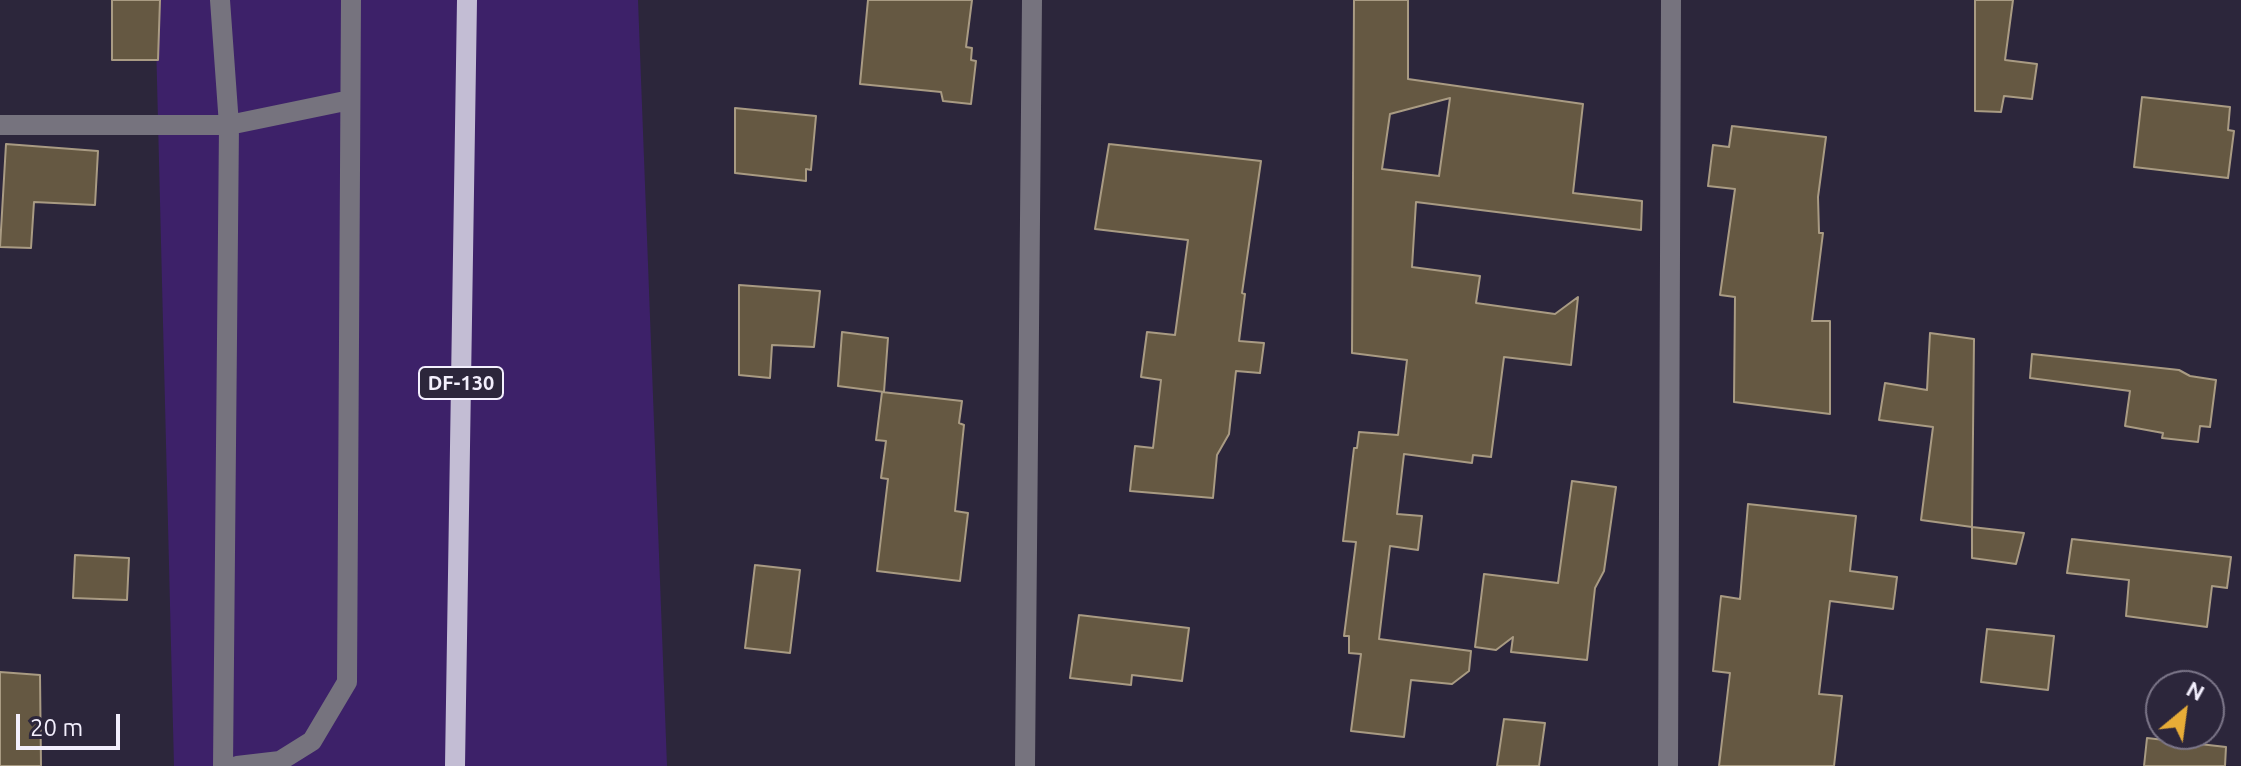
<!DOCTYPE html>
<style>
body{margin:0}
#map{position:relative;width:2241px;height:766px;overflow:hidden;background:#2c263b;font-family:Ubuntu,sans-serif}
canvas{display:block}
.north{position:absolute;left:2145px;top:670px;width:80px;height:80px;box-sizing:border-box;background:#2c263b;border:2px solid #7c7689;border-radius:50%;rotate:29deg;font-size:22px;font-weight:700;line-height:32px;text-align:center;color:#f3effd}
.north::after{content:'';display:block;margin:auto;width:28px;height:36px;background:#e7ac37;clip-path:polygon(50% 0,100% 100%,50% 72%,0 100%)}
.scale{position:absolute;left:16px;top:714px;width:104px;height:36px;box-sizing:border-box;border:4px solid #f3effd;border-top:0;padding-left:10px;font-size:24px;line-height:28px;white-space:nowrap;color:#f3effd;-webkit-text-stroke:6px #2c263b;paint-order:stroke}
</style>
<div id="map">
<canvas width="2241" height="766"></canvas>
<div class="north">N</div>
<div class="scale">20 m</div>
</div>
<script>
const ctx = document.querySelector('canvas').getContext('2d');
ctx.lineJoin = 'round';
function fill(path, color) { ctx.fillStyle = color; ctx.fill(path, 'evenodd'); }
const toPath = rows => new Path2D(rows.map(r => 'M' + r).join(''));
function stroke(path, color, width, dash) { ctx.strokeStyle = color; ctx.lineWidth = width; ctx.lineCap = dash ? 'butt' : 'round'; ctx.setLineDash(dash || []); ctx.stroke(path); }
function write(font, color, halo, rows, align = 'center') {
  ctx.font = font + ' Ubuntu,sans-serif'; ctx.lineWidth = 6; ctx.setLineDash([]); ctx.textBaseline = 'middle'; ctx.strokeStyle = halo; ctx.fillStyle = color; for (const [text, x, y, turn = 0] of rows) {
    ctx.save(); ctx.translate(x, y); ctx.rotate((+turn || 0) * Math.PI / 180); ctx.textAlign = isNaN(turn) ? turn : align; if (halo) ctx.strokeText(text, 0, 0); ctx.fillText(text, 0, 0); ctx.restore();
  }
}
const green = toPath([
 [155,0,638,0,667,766,174,766]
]);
const building = toPath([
 [112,0,160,0,158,60,112,60,112,0],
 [868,0,972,0,966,47,972,48,971,60,976,61,971,104,943,101,941,92,860,84,868,0],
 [1354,0,1408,0,1408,79,1583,104,1573,193,1642,201,1641,230,1416,202,1412,267,1480,276,1476,303,1555,314,1578,297,1571,365,1504,357,1491,457,1473,455,1472,463,1404,454,1397,514,1422,516,1418,550,1390,546,1379,639,1471,651,1469,671,1452,684,1411,680,1404,737,1351,731,1361,654,1349,653,1349,636,1344,636,1356,542,1343,541,1354,448,1357,448,1359,432,1398,435,1407,360,1352,353,1354,0],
 [1450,98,1439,176,1382,169,1390,114,1450,98],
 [1975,0,2013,0,2005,60,2037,64,2032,99,2004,96,2001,112,1975,111,1975,0],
 [2142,97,2230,107,2228,130,2234,131,2228,178,2134,167,2142,97],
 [735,108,816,116,811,170,806,169,806,181,735,173,735,108],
 [1732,126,1826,137,1818,197,1819,233,1823,233,1812,321,1830,321,1830,414,1734,402,1735,297,1720,295,1735,189,1708,186,1713,145,1729,147,1732,126],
 [6,144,98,151,95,205,34,202,31,248,0,247,6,144],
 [1109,144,1261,161,1242,293,1245,294,1239,341,1264,343,1260,373,1236,371,1229,434,1217,455,1213,498,1130,491,1135,446,1153,448,1161,380,1141,377,1147,332,1175,335,1188,240,1095,229,1109,144],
 [739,285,820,291,814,347,772,345,770,378,739,375,739,285],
 [842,332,888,338,884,392,838,386,842,332],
 [1930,333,1974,339,1972,527,1921,520,1933,427,1879,420,1885,383,1927,390,1930,333],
 [2032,354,2179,370,2190,376,2216,380,2210,427,2200,426,2198,442,2162,438,2163,433,2125,426,2130,391,2030,378,2032,354],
 [882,392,962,401,959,423,964,425,955,511,968,513,960,581,877,571,888,479,881,478,886,441,876,440,882,392],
 [1572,481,1616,487,1604,571,1595,588,1587,660,1511,652,1513,637,1496,650,1475,647,1484,574,1558,583,1572,481],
 [1748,504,1856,516,1850,571,1897,577,1893,609,1830,601,1819,694,1842,696,1834,766,1719,766,1730,673,1713,671,1721,596,1740,599,1748,504],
 [1972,527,2024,533,2016,564,1972,558,1972,527],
 [2072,539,2231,557,2227,588,2212,586,2207,627,2126,616,2129,580,2067,573,2072,539],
 [75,555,129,558,127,600,73,598,75,555],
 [755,565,800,570,790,653,745,648,755,565],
 [1079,615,1189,628,1182,681,1132,675,1131,685,1070,678,1079,615],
 [1987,629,2054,636,2048,690,1981,682,1987,629],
 [0,672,40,675,41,766,0,766,0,672],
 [1504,719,1545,723,1539,766,1497,766,1504,719],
 [2147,738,2226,747,2225,766,2144,766,2147,738]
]);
const minor = toPath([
 [220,0,229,125,223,766],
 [0,125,229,125,350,100],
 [237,766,280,761,312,741,347,682,351,0],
 [1025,766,1032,0],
 [1668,766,1671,0]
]);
const major = toPath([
 [455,766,467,0]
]);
const shields = [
 [461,383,84]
];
const shieldNames = [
 ["DF-130",461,383]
];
fill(green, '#3d2169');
fill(building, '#655842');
stroke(building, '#a99b83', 2);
stroke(minor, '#76737e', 20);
stroke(major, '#c3bdd4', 20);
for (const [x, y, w] of shields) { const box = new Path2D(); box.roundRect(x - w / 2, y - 16, w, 32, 6); ctx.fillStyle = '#2c263b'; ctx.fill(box); stroke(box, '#f3effd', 2); }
write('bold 20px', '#f3effd', null, shieldNames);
</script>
